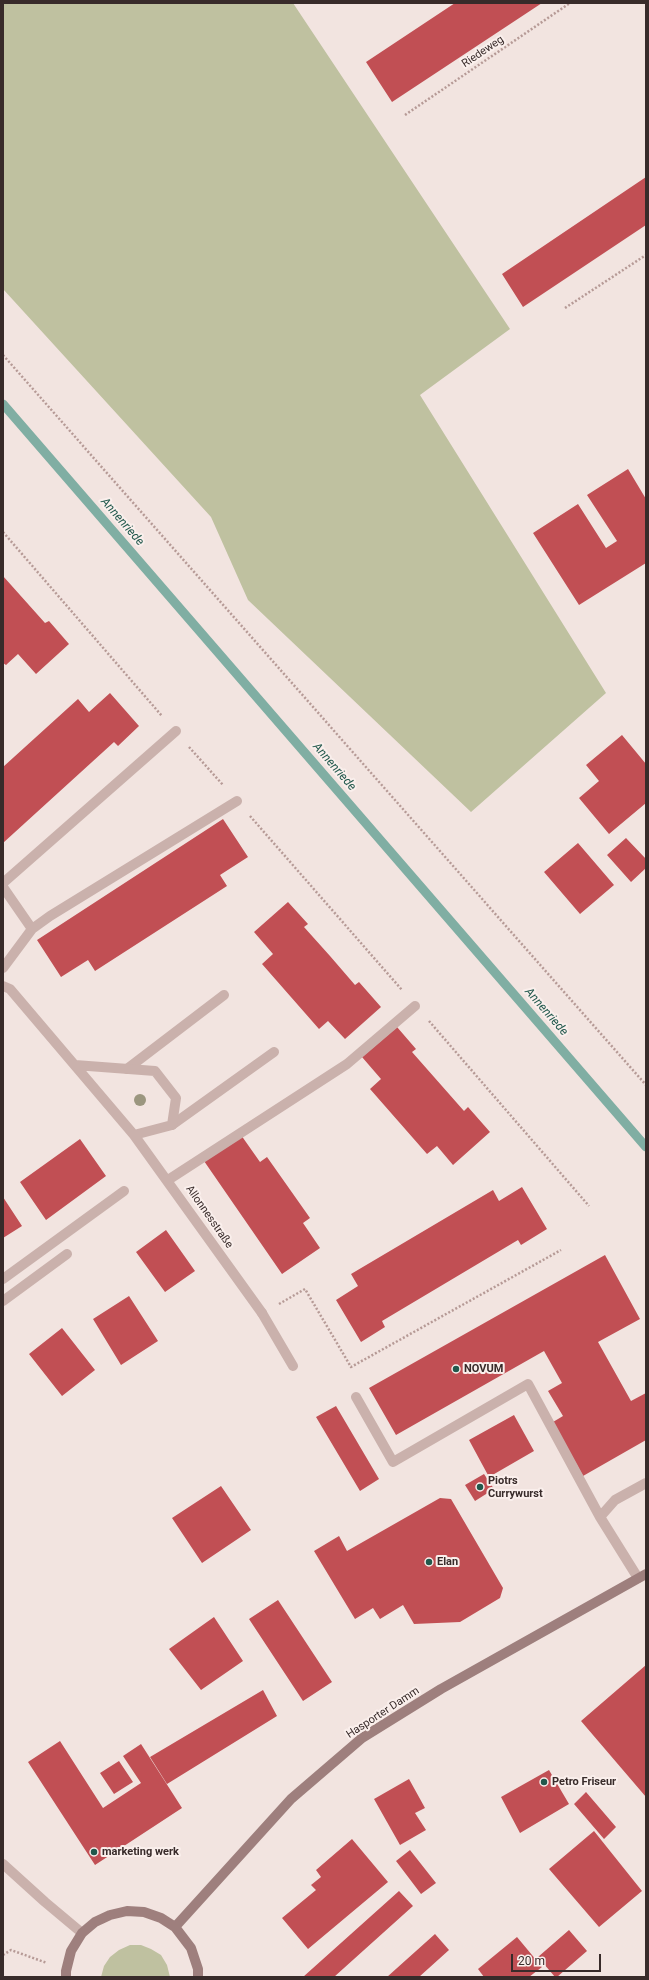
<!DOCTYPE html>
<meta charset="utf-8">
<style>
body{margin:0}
#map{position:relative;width:649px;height:1980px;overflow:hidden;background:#f2e4e0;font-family:Roboto,sans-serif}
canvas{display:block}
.frame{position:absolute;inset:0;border:4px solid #382b2a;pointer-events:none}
.scale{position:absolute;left:511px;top:1954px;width:90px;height:18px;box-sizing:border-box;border:2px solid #382b2a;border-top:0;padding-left:5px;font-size:12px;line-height:14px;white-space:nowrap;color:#382b2a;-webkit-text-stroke:3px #faefec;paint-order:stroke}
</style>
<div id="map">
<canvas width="649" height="1980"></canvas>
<div class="frame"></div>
<div class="scale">20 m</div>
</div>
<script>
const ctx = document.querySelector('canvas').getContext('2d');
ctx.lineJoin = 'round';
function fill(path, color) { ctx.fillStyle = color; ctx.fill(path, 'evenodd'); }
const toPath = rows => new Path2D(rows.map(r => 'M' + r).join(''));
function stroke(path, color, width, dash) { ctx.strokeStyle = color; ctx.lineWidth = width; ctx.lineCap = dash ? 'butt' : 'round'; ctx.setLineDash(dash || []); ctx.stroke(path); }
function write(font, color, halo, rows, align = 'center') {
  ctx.font = font + ' Roboto,sans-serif'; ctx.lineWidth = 4; ctx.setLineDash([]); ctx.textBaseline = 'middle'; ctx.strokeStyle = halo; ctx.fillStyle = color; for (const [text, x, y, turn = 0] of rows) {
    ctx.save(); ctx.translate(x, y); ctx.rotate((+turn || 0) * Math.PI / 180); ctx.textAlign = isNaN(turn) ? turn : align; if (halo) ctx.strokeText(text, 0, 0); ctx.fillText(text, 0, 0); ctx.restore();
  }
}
const green = toPath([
 [3,3,293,3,510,329,420,395,606,693,471,812,248,600,211,517,3,289],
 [130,1945,141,1945,151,1949,161,1955,167,1965,170,1977,101,1977,104,1966,110,1957,119,1950]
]);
const stream = toPath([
 [3,404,646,1147]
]);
const building = toPath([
 [455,3,542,3,392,102,366,62],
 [646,177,646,225,523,307,502,274],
 [628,469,646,499,646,563,579,605,533,533,578,504,606,548,617,541,587,495],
 [3,576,45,623,49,621,69,644,36,674,18,654,6,665,3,663],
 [110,693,139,726,118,746,114,742,3,843,3,767,78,699,89,712],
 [622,735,646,764,646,803,609,834,579,798,599,781,586,765],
 [223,819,248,857,220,875,227,886,95,971,88,960,61,977,37,940],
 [626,838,646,859,646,868,631,882,607,855],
 [578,843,614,885,580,914,544,872],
 [288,902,308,924,304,927,330,956,355,985,359,982,381,1007,345,1039,328,1021,319,1029,262,964,273,954,254,932],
 [397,1027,416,1049,412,1052,464,1111,468,1107,490,1132,453,1165,437,1146,427,1154,370,1089,381,1079,362,1057],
 [241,1135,260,1162,267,1157,310,1218,303,1223,320,1248,282,1274,204,1161],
 [80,1139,106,1176,46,1220,20,1182],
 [522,1187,547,1229,521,1245,518,1240,382,1321,385,1327,361,1342,336,1300,358,1286,351,1274,493,1190,499,1201],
 [3,1197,22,1226,3,1238],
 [166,1230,195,1271,165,1292,136,1252],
 [605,1255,640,1319,598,1342,631,1401,646,1393,646,1440,583,1476,553,1422,563,1416,548,1391,562,1383,544,1351,396,1435,369,1388],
 [129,1296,158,1341,121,1365,93,1319],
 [62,1328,95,1370,62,1396,29,1354],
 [336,1406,379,1479,360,1491,316,1417],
 [514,1415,534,1451,489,1477,469,1440],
 [484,1474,494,1489,475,1501,465,1485],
 [221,1486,251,1530,202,1563,172,1518],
 [440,1498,451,1499,503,1588,500,1598,460,1622,414,1624,403,1605,380,1619,373,1608,355,1619,314,1551,339,1536,347,1551],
 [278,1600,332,1682,303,1701,249,1619],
 [214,1617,243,1661,201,1690,169,1649],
 [646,1665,646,1797,581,1721],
 [263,1690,277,1716,167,1784,150,1757],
 [60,1741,103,1808,141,1783,123,1756,141,1744,182,1808,95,1865,28,1762],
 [119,1761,133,1782,114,1794,100,1773],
 [549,1770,569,1804,520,1833,501,1797],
 [409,1779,425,1808,415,1813,426,1830,400,1845,374,1799],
 [586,1792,616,1827,604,1839,574,1804],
 [594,1831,642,1891,599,1927,549,1869],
 [352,1839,388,1882,308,1949,282,1918,316,1890,311,1885,321,1877,316,1870],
 [410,1850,436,1883,421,1894,396,1861],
 [399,1891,413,1906,334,1977,303,1977],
 [569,1930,587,1951,557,1977,555,1977,538,1957],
 [435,1934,449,1950,419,1977,387,1977],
 [517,1937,542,1967,529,1977,484,1977,478,1969]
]);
const path = toPath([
 [405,115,570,3],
 [565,308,646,255],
 [3,355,646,1085],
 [3,532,162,716],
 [189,747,223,785],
 [250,816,402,990],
 [429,1021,589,1206],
 [279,1304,305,1289,351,1367,561,1250],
 [3,1955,11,1950,47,1963]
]);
const service = toPath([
 [3,883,176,731],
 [3,887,32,929],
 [3,968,32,929,50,916,237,801],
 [127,1069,224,995],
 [172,1125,274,1052],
 [168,1180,347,1064,415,1006],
 [3,1279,124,1191],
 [3,1301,67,1254],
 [262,1313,293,1366],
 [356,1397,393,1462,528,1384,600,1517,638,1578],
 [600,1517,615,1500,646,1483]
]);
const minor = toPath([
 [3,986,10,989,134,1135,172,1125,176,1098,155,1071,75,1065],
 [134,1135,262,1313]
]);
const tertiary = toPath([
 [3,1864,45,1902,82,1933]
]);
const secondary = toPath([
 [175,1927,291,1799,362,1738,441,1689,646,1574],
 [66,1977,66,1971,71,1951,82,1933,95,1922,110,1915,127,1911,144,1912,161,1918,175,1927,191,1948,198,1969,198,1977]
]);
const trees = [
 [140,1100]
];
const markers = [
 [456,1369,4,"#21584c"],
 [480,1487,4,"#21584c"],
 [429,1562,4,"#21584c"],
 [544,1782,4,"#21584c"],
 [94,1852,4,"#21584c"]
];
const streetNames = [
 ["Riedeweg",483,52,-34],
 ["Allonnesstraße",209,1217,55],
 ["Hasporter Damm",383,1713,-33]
];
const poiNames = [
 ["NOVUM",464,1369],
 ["Piotrs",488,1481],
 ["Currywurst",488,1494],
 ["Elan",437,1562],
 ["Petro Friseur",552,1782],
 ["marketing werk",102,1852]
];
const waterNames = [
 ["Annenriede",122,522,49],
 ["Annenriede",334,767,49],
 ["Annenriede",546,1012,49]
];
fill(green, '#bfc1a0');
stroke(stream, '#80aea3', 9);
fill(building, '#c14f54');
stroke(path, '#b69a96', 2.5, [2, 2]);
stroke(service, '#cab1ac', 10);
stroke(minor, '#cab1ac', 10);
stroke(tertiary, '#cab1ac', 10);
stroke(secondary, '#9e7f7d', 10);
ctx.fillStyle = '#9b967f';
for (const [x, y] of trees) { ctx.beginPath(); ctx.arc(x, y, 6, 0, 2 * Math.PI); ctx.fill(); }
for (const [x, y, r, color] of markers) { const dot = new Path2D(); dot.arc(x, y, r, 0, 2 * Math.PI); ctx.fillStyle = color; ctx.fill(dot); stroke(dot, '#faefec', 1.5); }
write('11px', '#382b2a', '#faefec', streetNames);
write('bold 11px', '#382b2a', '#faefec', poiNames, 'left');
write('italic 12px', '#21584c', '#faefec', waterNames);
</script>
